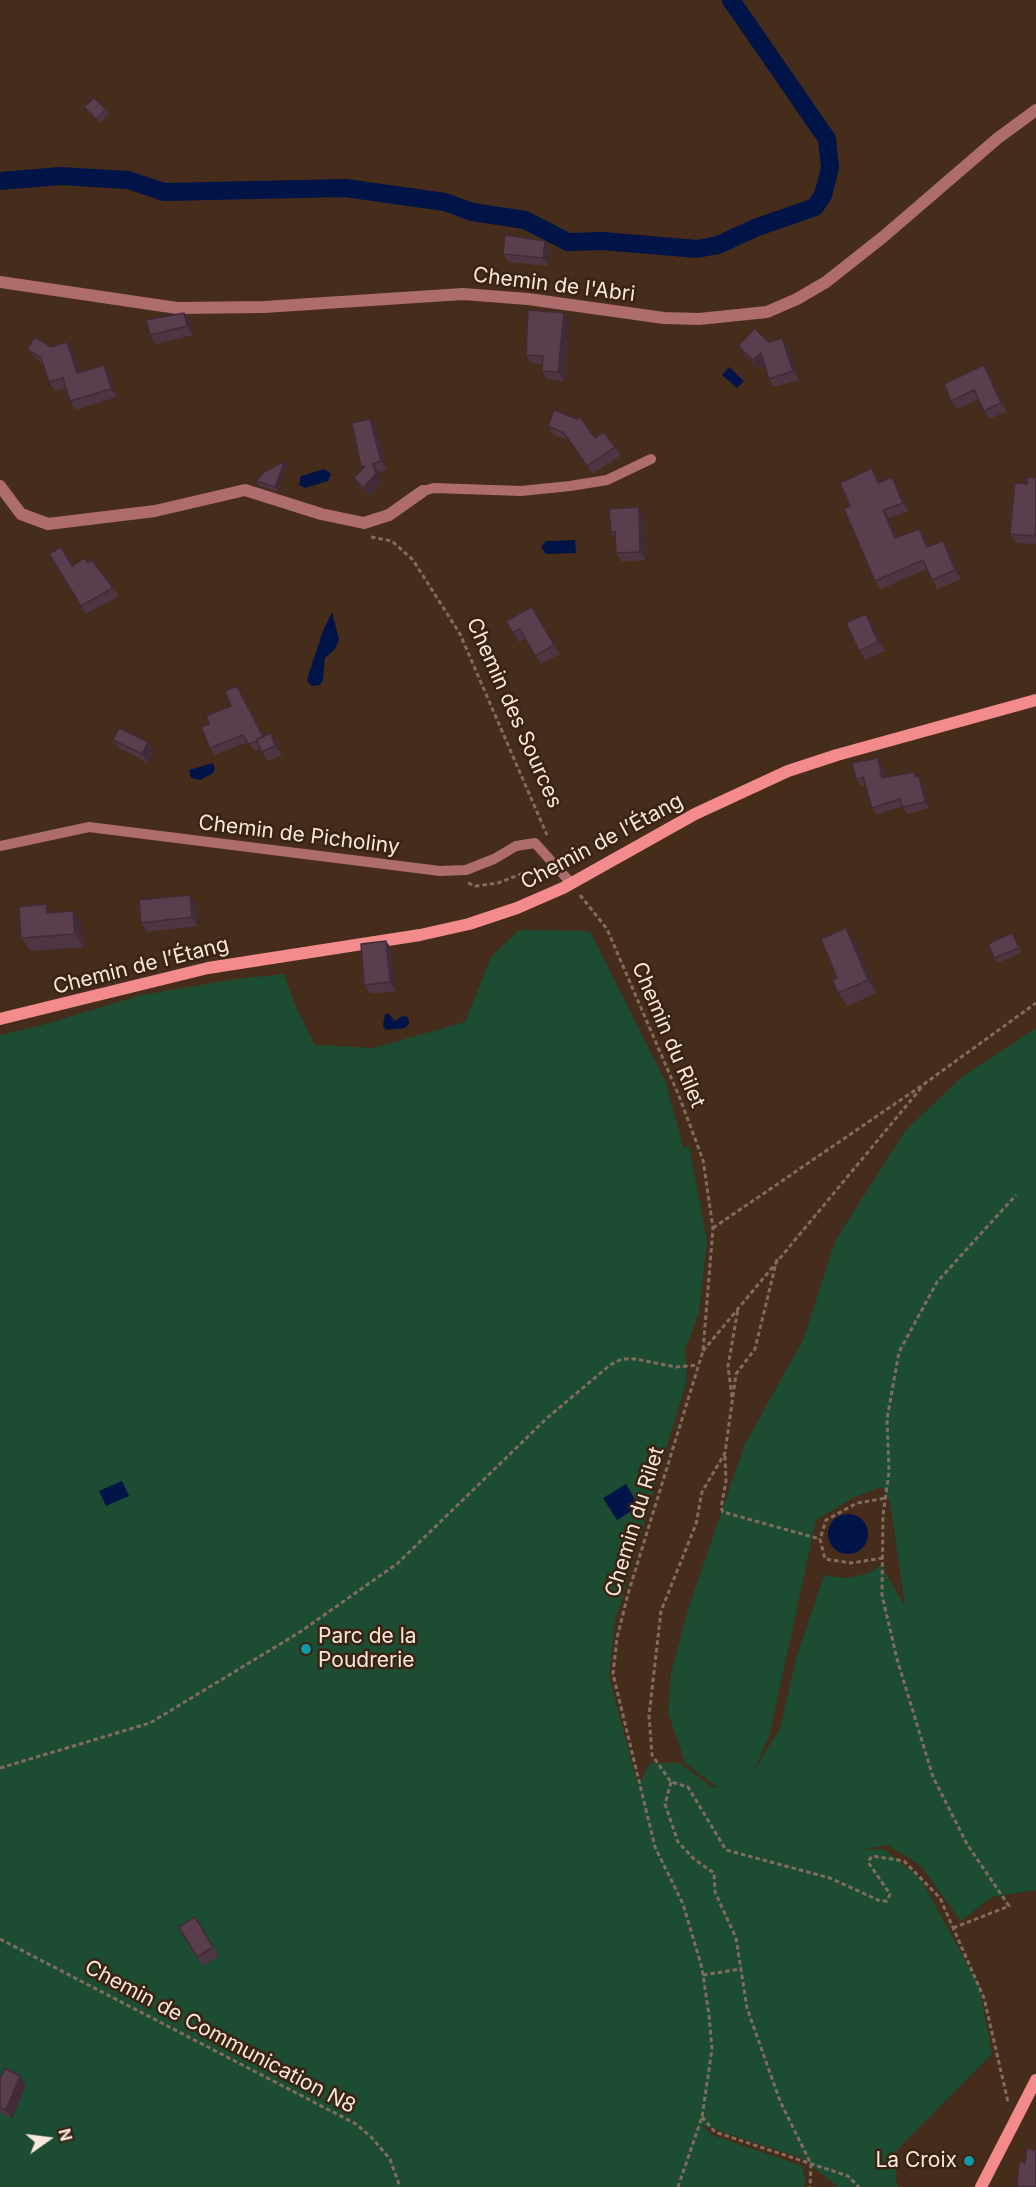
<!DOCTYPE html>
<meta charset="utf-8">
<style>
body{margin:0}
#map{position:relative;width:1036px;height:2187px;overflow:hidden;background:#452c1b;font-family:Inter,sans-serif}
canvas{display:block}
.north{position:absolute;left:18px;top:2109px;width:60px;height:60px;-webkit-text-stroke:4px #3b2211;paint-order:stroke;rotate:76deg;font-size:16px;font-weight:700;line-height:24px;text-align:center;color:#f8e7dc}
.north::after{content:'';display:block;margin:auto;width:21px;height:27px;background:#f8e7dc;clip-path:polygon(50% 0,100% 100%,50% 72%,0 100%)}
</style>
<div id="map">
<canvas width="1036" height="2187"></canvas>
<div class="north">N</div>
</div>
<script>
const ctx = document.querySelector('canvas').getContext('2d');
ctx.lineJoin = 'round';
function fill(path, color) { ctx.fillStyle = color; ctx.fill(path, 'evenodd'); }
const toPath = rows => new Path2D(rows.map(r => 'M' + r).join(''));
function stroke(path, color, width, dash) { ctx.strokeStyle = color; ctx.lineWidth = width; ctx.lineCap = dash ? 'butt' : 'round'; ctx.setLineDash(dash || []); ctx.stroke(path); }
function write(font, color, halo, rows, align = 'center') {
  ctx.font = font + ' Inter,sans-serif'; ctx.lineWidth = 5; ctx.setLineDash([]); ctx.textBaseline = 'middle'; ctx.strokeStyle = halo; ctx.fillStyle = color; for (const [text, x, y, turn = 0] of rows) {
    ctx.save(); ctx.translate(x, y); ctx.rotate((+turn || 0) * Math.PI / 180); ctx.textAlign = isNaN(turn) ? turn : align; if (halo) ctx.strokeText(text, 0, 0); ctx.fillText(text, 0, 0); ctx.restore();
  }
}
const green = toPath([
 [519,930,590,931,666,1083,683,1148,689,1145,707,1241,699,1312,685,1350,687,1379,615,1621,609,1676,638,1786,650,1763,679,1763,714,1788,717,1787,686,1764,668,1713,671,1673,689,1606,745,1444,804,1338,835,1241,905,1131,962,1077,1036,1028,1036,1890,992,1897,961,1921,920,1865,887,1845,861,1850,884,1849,921,1879,979,1986,992,2054,897,2150,896,2180,898,2187,838,2187,802,2158,701,2125,712,2135,802,2166,805,2178,804,2187,0,2187,0,1035,39,1026,141,995,236,979,284,974,295,1005,315,1045,373,1048,465,1022,491,957],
 [882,1487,890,1502,905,1606,881,1565,867,1574,844,1578,824,1575,796,1659,780,1728,752,1774,769,1737,816,1520,854,1497]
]);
const water = toPath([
 [729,367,744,381,737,388,722,375],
 [324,469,331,474,328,481,305,488,299,485,301,476],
 [575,540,576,553,546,554,541,547,546,541],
 [332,612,339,639,336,648,325,658,323,680,320,685,312,686,307,681,309,673,323,631],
 [213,763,215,769,213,773,200,780,191,778,189,770],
 [385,1014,389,1014,395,1021,402,1016,408,1017,409,1024,405,1028,386,1030,383,1026],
 [122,1481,129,1496,106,1506,99,1491],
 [626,1484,639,1506,617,1520,603,1498],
 '828 1534a20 20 0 1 1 40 0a20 20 0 1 1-40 0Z'
]);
const canal = toPath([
 [0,181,60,176,128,180,164,192,345,188,445,202,472,212,525,220,568,242,603,241,697,249,718,245,755,228,815,207,823,195,830,168,827,139,731,0]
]);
const path = toPath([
 [371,537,392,541,413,560,460,634,547,835],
 [468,883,476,886,498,883,539,867],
 [580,895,607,929,679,1096,703,1160,713,1228,703,1351,628,1594,617,1638,613,1674,655,1847,683,1904,702,1968,709,2015,712,2049,702,2117,678,2187],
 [713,1228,924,1084,1036,1003],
 [777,1259,755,1349,736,1374,725,1453,702,1492,696,1524,661,1611,649,1716,652,1755,671,1782,688,1787,726,1850,830,1878,880,1901,887,1901,890,1894,868,1862,872,1856,904,1861,940,1898,984,1998,1008,2102],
 [703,1351,921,1088],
 [732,1397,728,1366,738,1309],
 [725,1456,726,1481,721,1508,723,1512,820,1539],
 [883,1558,851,1563,825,1559,820,1539,826,1520,857,1503,886,1498],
 [0,1768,150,1723,300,1632,398,1563,546,1419,610,1365,622,1359,635,1359,676,1367,698,1365],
 [671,1782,665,1804,678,1842,694,1859,714,1873,715,1892,736,1938,747,2008,780,2101,811,2164,810,2187],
 [953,1928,1009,1906,967,1844,933,1777,897,1659,882,1595,883,1515,889,1472,887,1419,899,1352,937,1282,1016,1195],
 [0,1939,356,2124,372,2138,390,2159,400,2187],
 [703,1975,741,1969],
 [702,2117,715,2132,848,2176,859,2187]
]);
const lane = toPath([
 [423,491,434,488,521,491,570,486,607,480,651,459],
 [0,846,89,827,440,871,466,870,494,859,516,846,535,843,571,883]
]);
const street = toPath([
 [0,282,177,308,264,307,463,294,528,299,664,318,699,319,767,312,797,299,826,282,883,237,998,138,1036,110],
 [0,486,21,514,48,524,155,511,245,490,321,514,364,523,389,515,423,491]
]);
const secondary = toPath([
 [0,1019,208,968,420,935,469,924,517,908,563,888,695,814,788,771,837,755,1036,700],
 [981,2187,1036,2080]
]);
const wall = toPath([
 [84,107,106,109,109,114,100,123,88,112],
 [545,241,550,249,548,266,509,262,503,254],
 [564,313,570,322,564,381,547,379,542,371,542,364,532,363,526,355],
 [190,321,193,335,156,344,150,335],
 [67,342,73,350,80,372,110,374,117,397,76,410,70,401,66,388,55,391,49,382,43,364,34,357,27,349,51,347],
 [769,342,788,346,799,380,774,387,769,379,764,364,759,369,744,354,738,346],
 [989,374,1007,411,990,419,984,411,979,399,957,409,951,401],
 [577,419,595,438,604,432,621,455,593,474,570,441,554,435,548,426],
 [376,427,387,470,379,472,382,483,369,496,360,487,354,478,362,469,361,467],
 [285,461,288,465,278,492,259,486,256,481],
 [872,468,880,482,892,477,897,485,909,511,889,518,897,537,919,529,925,537,929,547,943,541,949,549,961,579,937,589,932,580,927,569,881,589,875,581,850,506],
 [1036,478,1036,544,1017,543,1010,534,1027,484],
 [639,507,644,516,646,560,622,562,616,553,615,538,611,532],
 [61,547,72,565,85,558,89,562,92,560,119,596,86,614,81,606],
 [538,616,560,654,541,664,526,638,519,642,513,633],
 [872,623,885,651,865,660,859,651],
 [242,694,264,736,277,742,282,755,268,761,260,749,255,751,248,742,215,755,210,748,209,724,231,706],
 [113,740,148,742,154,751,148,763,119,748],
 [878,758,883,765,885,778,917,777,923,783,929,808,907,814,902,806,877,815,872,808,865,785,861,786,856,779],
 [190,895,196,903,198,926,147,932,141,923],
 [46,904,52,913,73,911,82,924,84,947,31,951,21,938],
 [1015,938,1022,952,998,963,994,958],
 [386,941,392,950,396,991,371,994,364,985],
 [855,941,877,993,847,1006,838,993,837,978],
 [195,1917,219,1956,203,1966,197,1957],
 [0,2079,26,2085,12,2119,0,2112]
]);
const shadedWall = toPath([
 [545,241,550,249,548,266,543,258],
 [184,313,190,321,193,335,187,326],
 [564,313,570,322,564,381,558,372],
 [782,338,788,346,799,380,793,371],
 [67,342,73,350,83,382,77,373],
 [761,353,767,361,759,369,753,360],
 [104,365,110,374,117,397,111,389],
 [984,365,989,374,1007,411,1001,403],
 [370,419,376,427,387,470,381,461],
 [285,461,288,465,278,492,275,487],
 [373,464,379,472,382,483,369,496,363,488],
 [872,468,877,477,884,491,878,483],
 [892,477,897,485,909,511,903,503],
 [639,507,644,516,646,560,640,552],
 [883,510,889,518,901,546,895,538],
 [919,529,925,537,932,556,927,547],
 [943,541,949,549,961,579,955,570],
 [532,607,538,616,560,654,554,645],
 [866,614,872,623,885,651,878,642],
 [237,686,242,694,269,745,263,738],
 [271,733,277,742,282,755,275,746],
 [148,742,154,751,148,763,142,754],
 [878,758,883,765,887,785,882,778],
 [919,776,923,783,929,808,925,802],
 [190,895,196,903,198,926,192,917],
 [46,904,56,917,47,913],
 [73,911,82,924,84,947,75,934],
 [846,928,855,941,877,993,868,980],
 [386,941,392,950,396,991,390,982],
 [20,2076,26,2085,12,2119,6,2110]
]);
const building = toPath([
 [94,98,106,109,96,119,84,107,94,98],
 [505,235,545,241,543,258,503,254,505,235],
 [528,310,564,313,558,372,542,371,543,356,526,355,528,310],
 [184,313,187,326,150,335,146,320,184,313],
 [753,327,769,342,782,338,793,371,769,379,761,353,753,360,738,346,754,329,753,327],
 [35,337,51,347,67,342,77,373,104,365,111,389,70,401,63,378,49,382,41,358,27,349,35,337],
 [984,365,1001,403,984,411,974,390,951,401,944,384,984,365],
 [554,410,577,419,580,417,595,438,604,432,615,447,587,466,564,433,548,426,554,410],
 [370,419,381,461,373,464,376,474,363,488,354,478,365,466,361,467,352,423,370,419],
 [285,461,275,487,256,481,264,472,285,461],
 [872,468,878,483,892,477,903,503,883,510,895,538,919,529,927,547,943,541,955,570,932,580,923,560,875,581,844,509,850,506,840,483,872,468],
 [1027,477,1036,478,1036,525,1035,536,1010,534,1015,483,1027,484,1027,477],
 [639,507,640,552,616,553,615,532,611,532,609,509,639,507],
 [61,547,72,566,85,558,88,563,92,560,113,588,81,606,49,554,61,547],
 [532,607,554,645,535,656,520,629,513,633,506,621,532,607],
 [866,614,878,642,859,651,846,623,866,614],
 [237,686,263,737,257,739,257,741,249,744,243,735,210,748,201,727,209,724,206,716,231,706,225,691,237,686],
 [119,728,148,742,142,754,113,740,119,728],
 [271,733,275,746,261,752,257,739,271,733],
 [878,758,882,778,914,772,915,777,919,776,925,802,903,807,900,799,872,808,863,777,856,779,852,763,878,758],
 [190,895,192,917,141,923,139,900,190,895],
 [46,904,47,913,73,911,75,934,21,938,19,907,46,904],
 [846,928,868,980,838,993,832,980,837,978,821,939,846,928],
 [1012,933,1019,948,994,958,988,944,1012,933],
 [386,941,390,982,364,985,361,944,386,941],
 [195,1917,213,1947,197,1957,179,1927,195,1917],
 [5,2068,20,2076,6,2110,0,2107,0,2079,5,2068],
 [1027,2148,1036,2151,1036,2187,1017,2187,1019,2162,1025,2163,1027,2148]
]);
const markers = [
 [306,1649,6,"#0f9aa8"],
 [969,2161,6,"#0f9aa8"]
];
const streetNames = [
 ["Chemin de l'Abri",554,285,7],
 ["Chemin des Sources",514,713,66],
 ["Chemin de Picholiny",299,835,7],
 ["Chemin de l’Étang",602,842,-28],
 ["Chemin de l’Étang",141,966,-14],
 ["Chemin du Rilet",668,1035,67],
 ["Chemin du Rilet",635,1522,-73],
 ["Chemin de Communication N8",220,2037,28]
];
const poiNames = [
 ["Parc de la",318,1637],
 ["Poudrerie",318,1661],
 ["La Croix",957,2161,"right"]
];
fill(green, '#1c4c31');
fill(water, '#001448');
stroke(canal, '#001448', 18);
stroke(path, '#836c5d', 3, [4.5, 3]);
stroke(lane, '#ae6c6d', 10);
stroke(street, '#ae6c6d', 12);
stroke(secondary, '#f38b8d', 12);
fill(wall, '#4e3542');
fill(shadedWall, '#402b36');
fill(building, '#5b3e4d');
stroke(building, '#402b36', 1.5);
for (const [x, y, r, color] of markers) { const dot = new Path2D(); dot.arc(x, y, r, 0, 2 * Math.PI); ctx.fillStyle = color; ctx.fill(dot); stroke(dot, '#3b2211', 2); }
write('21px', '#f8e7dc', '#3b2211', streetNames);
write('21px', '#f8e7dc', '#3b2211', poiNames, 'left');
</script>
